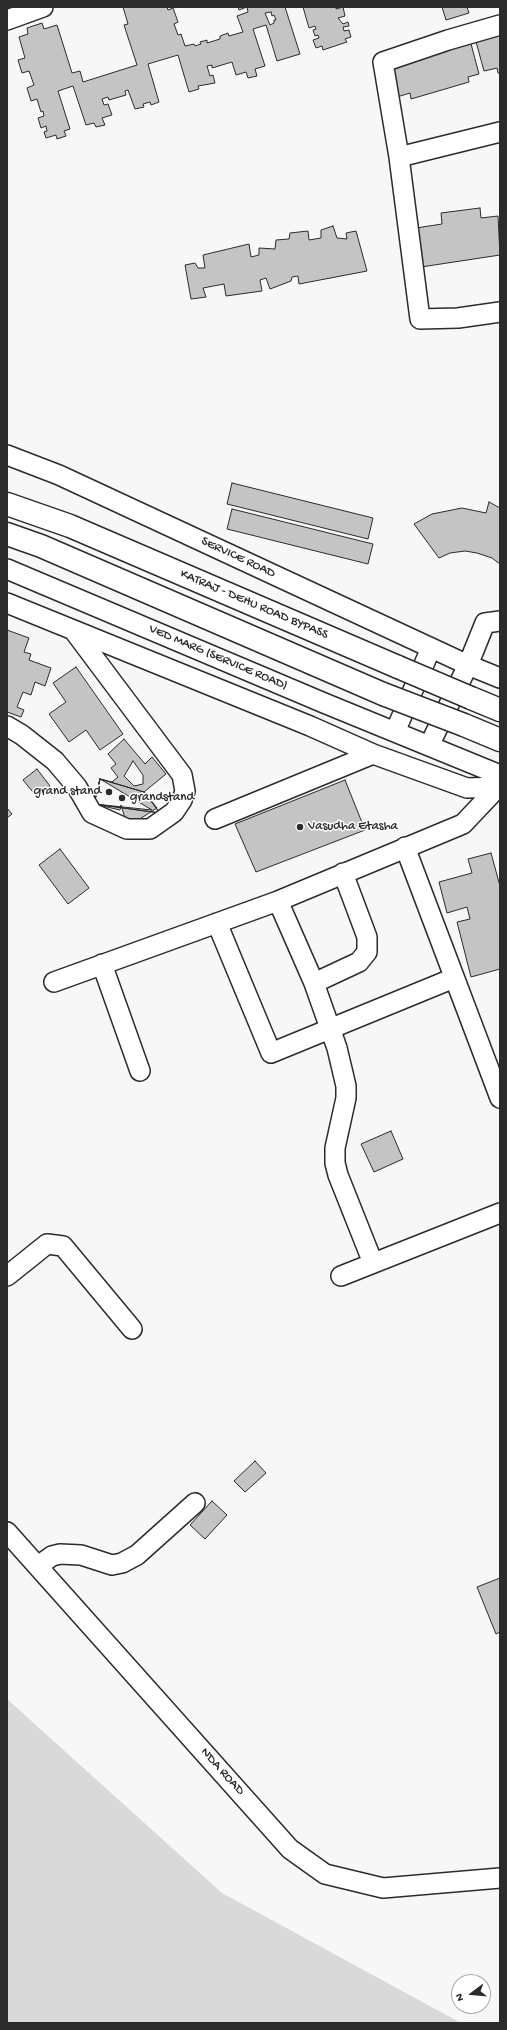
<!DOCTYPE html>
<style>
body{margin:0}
#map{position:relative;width:507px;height:2030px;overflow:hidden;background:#f7f7f7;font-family:"Gochi Hand",sans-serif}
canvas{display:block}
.frame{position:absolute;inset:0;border:8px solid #2b2b2b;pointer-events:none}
.north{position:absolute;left:451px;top:1974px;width:40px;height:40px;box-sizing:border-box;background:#fff;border:1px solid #aaa;border-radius:50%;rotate:254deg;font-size:11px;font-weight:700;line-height:16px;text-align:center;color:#2b2b2b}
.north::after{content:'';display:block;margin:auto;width:14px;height:18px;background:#2b2b2b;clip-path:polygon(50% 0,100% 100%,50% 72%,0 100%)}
</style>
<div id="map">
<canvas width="507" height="2030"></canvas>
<div class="frame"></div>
<div class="north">N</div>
</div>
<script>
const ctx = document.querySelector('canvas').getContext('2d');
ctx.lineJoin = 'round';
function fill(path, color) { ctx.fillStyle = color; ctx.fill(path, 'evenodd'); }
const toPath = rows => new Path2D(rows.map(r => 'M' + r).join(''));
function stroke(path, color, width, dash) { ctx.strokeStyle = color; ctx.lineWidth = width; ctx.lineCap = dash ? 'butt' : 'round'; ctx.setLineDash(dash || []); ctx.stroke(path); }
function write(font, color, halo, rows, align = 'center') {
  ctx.font = font + ' "Gochi Hand",sans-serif'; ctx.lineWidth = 3; ctx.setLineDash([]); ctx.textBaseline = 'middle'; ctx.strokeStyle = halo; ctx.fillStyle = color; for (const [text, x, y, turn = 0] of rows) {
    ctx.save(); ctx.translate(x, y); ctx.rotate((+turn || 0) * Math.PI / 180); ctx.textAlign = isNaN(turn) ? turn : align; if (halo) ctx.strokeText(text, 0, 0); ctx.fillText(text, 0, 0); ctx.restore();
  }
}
const green = toPath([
 [7,1699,222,1893,461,2023,7,2023]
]);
const building = toPath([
 [123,7,167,7,168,10,173,8,178,22,174,24,178,35,181,34,185,46,194,44,195,46,201,44,200,42,207,40,207,43,220,39,220,36,228,33,229,36,243,32,237,16,248,12,247,7,239,10,238,7,285,7,300,54,277,61,266,25,253,29,265,66,255,69,257,76,248,78,246,72,236,75,232,62,212,68,212,65,207,66,210,76,213,75,215,83,198,86,199,89,189,92,178,55,148,64,159,102,151,105,150,102,143,104,144,107,135,109,128,90,125,91,126,95,109,100,108,97,102,99,104,105,108,104,112,115,102,118,105,125,96,127,94,123,86,125,73,86,58,91,70,129,64,131,66,136,57,139,56,135,46,138,44,132,47,131,46,126,41,128,38,118,44,116,43,111,41,112,37,99,31,101,27,88,34,85,29,71,22,73,18,60,25,58,19,37,28,34,27,28,42,23,44,29,57,25,72,73,80,71,83,82,137,65,124,25,128,24,123,7],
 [271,12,272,16,274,15,276,20,274,20,274,23,270,25,265,13,271,12],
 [303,7,336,7,336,9,343,7,345,16,338,18,343,24,348,22,349,26,343,27,344,31,349,30,351,37,345,39,347,42,323,50,322,46,316,48,313,40,319,38,318,35,315,36,313,30,316,29,315,26,309,28,303,7],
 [442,7,467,7,469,13,446,20,442,7],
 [500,31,500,73,498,73,497,68,484,71,475,38,500,31],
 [470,40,479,74,468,77,469,82,411,99,410,93,397,97,388,64,470,40],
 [480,208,481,218,498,216,500,255,421,267,416,228,442,224,441,213,480,208],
 [333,226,337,238,347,239,346,233,356,231,367,271,299,284,298,276,292,277,291,281,270,289,266,278,260,280,262,291,226,296,224,284,203,288,206,297,191,299,185,265,195,263,198,268,205,268,203,255,249,244,251,257,259,255,259,248,275,249,276,240,289,239,290,233,308,231,309,240,321,238,321,230,333,226],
 [232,483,373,518,368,539,227,504,232,483],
 [489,502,500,508,500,564,492,558,477,553,465,551,450,553,439,558,414,524,432,514,462,508,486,513,489,502],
 [232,509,373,544,368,564,227,529,232,509],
 [7,630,29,638,24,652,31,654,29,660,51,668,45,686,35,682,31,695,23,692,17,707,24,710,21,717,7,712,7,630],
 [76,667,123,734,100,750,86,730,69,742,49,714,66,702,53,683,76,667],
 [124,739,145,764,152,757,166,774,144,792,157,808,135,822,125,818,121,805,120,810,94,804,100,779,112,782,118,777,111,768,116,764,108,754,124,739],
 [133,761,143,775,143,784,134,786,124,776,133,761],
 [37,769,50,786,37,797,23,780,37,769],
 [100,779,144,792,160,813,94,804,100,779],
 [100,779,152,810,94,804,100,779],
 [100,779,144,792,160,813,94,804,100,779],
 [345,780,365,830,256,872,235,824,345,780],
 [7,808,12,814,7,818,7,808],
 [60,849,89,888,68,904,39,865,60,849],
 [491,853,500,886,500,969,471,977,457,922,470,919,467,907,447,913,439,882,472,873,468,859,491,853],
 [391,1131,403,1159,374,1172,361,1144,391,1131],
 [255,1461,266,1473,245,1492,234,1481,255,1461],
 [212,1501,227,1515,205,1539,190,1525,212,1501],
 [500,1578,500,1632,496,1634,477,1587,500,1578]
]);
const minor = toPath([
 [7,20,43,7],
 [500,25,448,40,383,62,399,157,420,319,458,318,500,312],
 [399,157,500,132],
 [7,455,59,475,468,665,500,678],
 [7,569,324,703,500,775],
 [7,603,310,726,373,754,467,788,498,787],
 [7,726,22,735,55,761,77,787,92,813,127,829,150,829,174,812,182,800,185,791,182,775,74,631],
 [395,732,431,648],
 [429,746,468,665,485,623,500,621],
 [215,819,373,754],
 [405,847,500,1098],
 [278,901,314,983,337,1048,346,1086,346,1098,335,1148,335,1163,338,1175,373,1263],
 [217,923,271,1053,454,978],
 [102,964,140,1071],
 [54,982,278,901,463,824,498,787],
 [314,983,359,962,367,952,367,937,343,873],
 [7,1276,47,1244,63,1246,132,1329],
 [341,1276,500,1213],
 [7,1532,290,1849,325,1874,383,1888,500,1878],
 [38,1566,52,1556,60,1554,81,1555,112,1565,122,1563,137,1555,195,1503]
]);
const highway = toPath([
 [7,504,70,526,398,667],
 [7,534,41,546,383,694],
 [471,698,500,710],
 [464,725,500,740]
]);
const highwayBridge = toPath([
 [398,667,471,698],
 [383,694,464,725]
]);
const markers = [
 [109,792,4,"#2b2b2b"],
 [122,798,4,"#2b2b2b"],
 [300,827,4,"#2b2b2b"]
];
const streetNames = [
 ["SERVICE ROAD",238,558,25],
 ["KATRAJ - DEHU ROAD BYPASS",254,605,23],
 ["VED MARG (SERVICE ROAD)",218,658,23],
 ["NDA ROAD",222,1772,48]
];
const poiNames = [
 ["grand stand",101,792,"right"],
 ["grandstand",130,798],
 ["Vasudha Etasha",308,827]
];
fill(green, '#d9d9d9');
fill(building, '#c4c4c4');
stroke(building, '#2b2b2b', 1);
stroke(minor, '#2b2b2b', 22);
stroke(highway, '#2b2b2b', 25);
stroke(minor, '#fff', 19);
stroke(highway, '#fff', 22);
stroke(highwayBridge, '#2b2b2b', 25, []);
stroke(highwayBridge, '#fff', 22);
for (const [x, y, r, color] of markers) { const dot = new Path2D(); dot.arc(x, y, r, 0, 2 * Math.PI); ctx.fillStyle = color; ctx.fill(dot); stroke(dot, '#fff', 1.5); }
write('13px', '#2b2b2b', '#fff', streetNames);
write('13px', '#2b2b2b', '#fff', poiNames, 'left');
</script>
